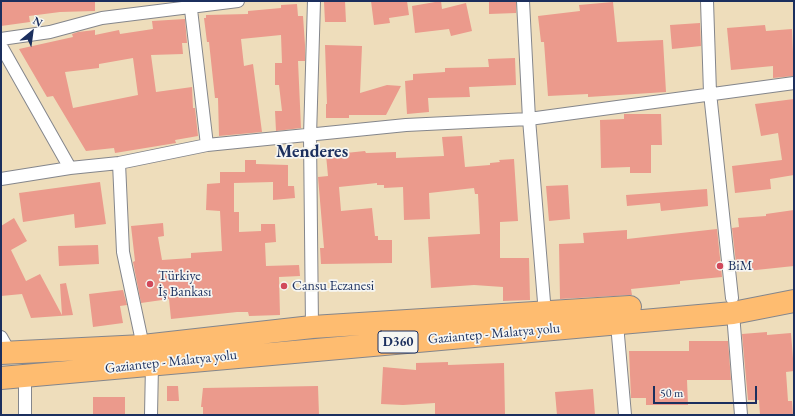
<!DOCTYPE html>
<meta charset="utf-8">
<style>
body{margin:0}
#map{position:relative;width:795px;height:416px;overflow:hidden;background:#edb;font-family:"EB Garamond",serif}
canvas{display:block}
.frame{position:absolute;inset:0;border:2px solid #1b2f5e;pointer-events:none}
.north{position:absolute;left:12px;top:12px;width:40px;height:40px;-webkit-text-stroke:3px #f6f6f2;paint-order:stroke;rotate:29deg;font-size:11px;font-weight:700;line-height:16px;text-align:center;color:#1b2f5e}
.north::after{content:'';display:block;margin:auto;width:14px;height:18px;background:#1b2f5e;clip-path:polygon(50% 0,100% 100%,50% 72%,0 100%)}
.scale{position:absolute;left:653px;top:386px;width:104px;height:18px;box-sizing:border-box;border:2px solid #1b2f5e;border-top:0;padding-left:5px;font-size:12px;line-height:14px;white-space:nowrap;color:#1b2f5e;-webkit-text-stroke:3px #f6f6f2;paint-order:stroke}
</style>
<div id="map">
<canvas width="795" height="416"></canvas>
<div class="frame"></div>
<div class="north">N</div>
<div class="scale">50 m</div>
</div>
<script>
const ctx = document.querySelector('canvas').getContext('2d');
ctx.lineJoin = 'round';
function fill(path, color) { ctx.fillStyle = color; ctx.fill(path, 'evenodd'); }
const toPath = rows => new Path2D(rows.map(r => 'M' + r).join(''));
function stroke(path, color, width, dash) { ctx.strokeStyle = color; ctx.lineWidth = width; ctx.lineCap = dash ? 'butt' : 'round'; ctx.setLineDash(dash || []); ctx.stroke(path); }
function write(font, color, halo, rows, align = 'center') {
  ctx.font = font + ' "EB Garamond",serif'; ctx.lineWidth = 3.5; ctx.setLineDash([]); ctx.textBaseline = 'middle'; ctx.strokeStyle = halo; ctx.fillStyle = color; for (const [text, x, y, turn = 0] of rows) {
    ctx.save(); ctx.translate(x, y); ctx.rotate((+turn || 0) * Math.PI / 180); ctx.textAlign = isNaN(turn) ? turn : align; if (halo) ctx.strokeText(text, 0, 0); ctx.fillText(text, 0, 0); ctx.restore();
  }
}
const building = toPath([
 [1,1,95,1,95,11,60,12,29,16,30,22,1,26],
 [345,1,346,22,325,22,324,2],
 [371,1,407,1,409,15,389,18,390,23,374,25],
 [441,1,442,9,466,3,472,31,451,36,449,29,415,33,412,6],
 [489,1,516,1,516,13,489,14],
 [613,2,617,42,663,40,666,92,588,97,588,94,548,96,544,42,541,42,538,16,580,11,579,5],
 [297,4,298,16,303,16,305,45,305,61,298,61,301,128,276,131,275,111,282,111,279,85,275,85,275,63,282,63,281,35,241,39,244,66,253,64,262,132,219,136,218,98,215,98,209,42,207,42,204,18,206,18,206,15,248,14,248,11,281,8,281,5],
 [185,19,187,43,182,43,183,54,151,55,156,92,192,87,193,108,195,108,198,136,175,140,176,143,115,153,114,148,86,151,53,96,47,97,19,49,73,37,72,34,78,32,95,30,95,35,119,30,120,34,153,29,152,21],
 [133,58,138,95,73,108,65,72,99,68,99,64],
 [700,23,701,46,672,49,670,25],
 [765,25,766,31,792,29,794,76,773,78,773,66,731,70,727,28],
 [325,45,362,46,360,93,387,85,401,86,386,115,349,115,349,118,326,118,326,104,327,104],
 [515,58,516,85,469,87,470,97,428,98,429,112,407,114,405,81,413,80,413,74,445,72,445,68,489,67,488,59],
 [794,99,794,175,770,179,771,189,735,193,732,166,782,160,778,133,761,136,755,104],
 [624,114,661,114,662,145,651,145,651,173,630,173,630,167,601,168,600,120,624,119],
 [462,136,465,167,490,165,490,163,500,162,499,160,514,159,518,221,500,222,500,258,529,258,530,300,503,301,503,287,474,285,431,288,428,237,480,234,478,194,475,194,474,188,429,193,430,219,404,220,403,187,384,188,384,185,377,185,377,183,339,187,341,211,372,208,375,236,378,236,378,240,392,240,392,263,321,264,320,248,324,248,318,177,328,176,326,155,365,151,366,153,396,152,396,158,444,156,442,137],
 [245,160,256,160,256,164,288,165,288,186,294,186,295,198,273,200,273,182,234,183,234,212,239,212,239,232,261,231,261,224,275,224,276,242,265,243,266,266,299,265,300,276,279,277,280,315,249,316,248,312,237,312,171,319,169,299,141,303,133,262,135,261,131,226,163,223,164,236,158,237,162,260,191,258,191,253,222,251,220,211,206,210,207,184,220,183,220,172,245,172],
 [100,182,106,224,75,228,74,214,23,222,19,193],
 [568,185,570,219,549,221,546,186],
 [707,189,708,206,661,211,660,203,627,206,626,195],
 [794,210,794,266,737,272,732,228,739,227,738,218,766,216,766,214],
 [14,218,27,241,11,250,26,281,40,274,62,315,60,284,66,283,73,315,31,318,22,294,1,296,1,226],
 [717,229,722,277,680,281,680,284,631,289,632,295,560,299,559,244,584,243,583,233,627,230,627,239],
 [98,245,99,264,59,266,58,246],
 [123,290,127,305,120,306,123,323,93,327,89,294],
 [767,332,767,335,791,333,794,371,786,372,788,401,792,401,793,415,760,415,759,400,748,400,742,334],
 [689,341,728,341,731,380,687,380,688,405,646,405,646,398,631,398,629,351,689,351],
 [448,362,448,365,504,363,505,415,435,415,435,403,403,405,381,404,383,367,416,370,416,363],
 [167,386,178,386,179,401,167,401],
 [318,386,319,415,203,415,203,407,201,407,203,388],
 [593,389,595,415,557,415,555,392],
 [93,397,125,397,125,415,93,415]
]);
const street = toPath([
 [190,1,207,145],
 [523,1,529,119,545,314],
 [707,1,710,93,732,298],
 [1,39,50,32,102,18,238,1],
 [1,46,70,168],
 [119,163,123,252,143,346],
 [1,179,70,168,119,163,207,145,406,125,529,119,794,83],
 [733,313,741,415],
 [617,324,625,415],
 [312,327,310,136,314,1],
 [1,337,10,353],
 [25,376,25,415],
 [151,415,152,365]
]);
const highway = toPath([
 [1,353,143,346,312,327,630,307],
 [1,378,733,313,794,301]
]);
const markers = [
 [720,266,4,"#d1495b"],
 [150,284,4,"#d1495b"],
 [284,286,4,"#d1495b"]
];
const shields = [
 [398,342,40]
];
const shieldNames = [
 ["D360",398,342]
];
const poiNames = [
 ["BiM",728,266],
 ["Türkiye",158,276],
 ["İş Bankası",158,292],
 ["Cansu Eczanesi",292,286]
];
const streetNames = [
 ["Gaziantep - Malatya yolu",494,334,-5],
 ["Gaziantep - Malatya yolu",171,362,-6]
];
const districtNames = [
 ["Menderes",312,152]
];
fill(building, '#eb9a8c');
stroke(street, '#84868c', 14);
stroke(highway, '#84868c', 24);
stroke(street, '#fff', 12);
stroke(highway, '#febc70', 22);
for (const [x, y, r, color] of markers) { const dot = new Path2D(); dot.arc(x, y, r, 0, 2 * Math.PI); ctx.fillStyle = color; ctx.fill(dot); stroke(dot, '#f6f6f2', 1.5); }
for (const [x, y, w] of shields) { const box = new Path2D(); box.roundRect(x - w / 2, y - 11, w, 22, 3); ctx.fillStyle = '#f6f6f2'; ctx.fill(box); stroke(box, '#1b2f5e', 1); }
write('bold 13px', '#1b2f5e', null, shieldNames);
write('14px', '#1b2f5e', '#f6f6f2', poiNames, 'left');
write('14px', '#1b2f5e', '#f6f6f2', streetNames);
write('bold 18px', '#1b2f5e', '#f6f6f2', districtNames);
</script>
